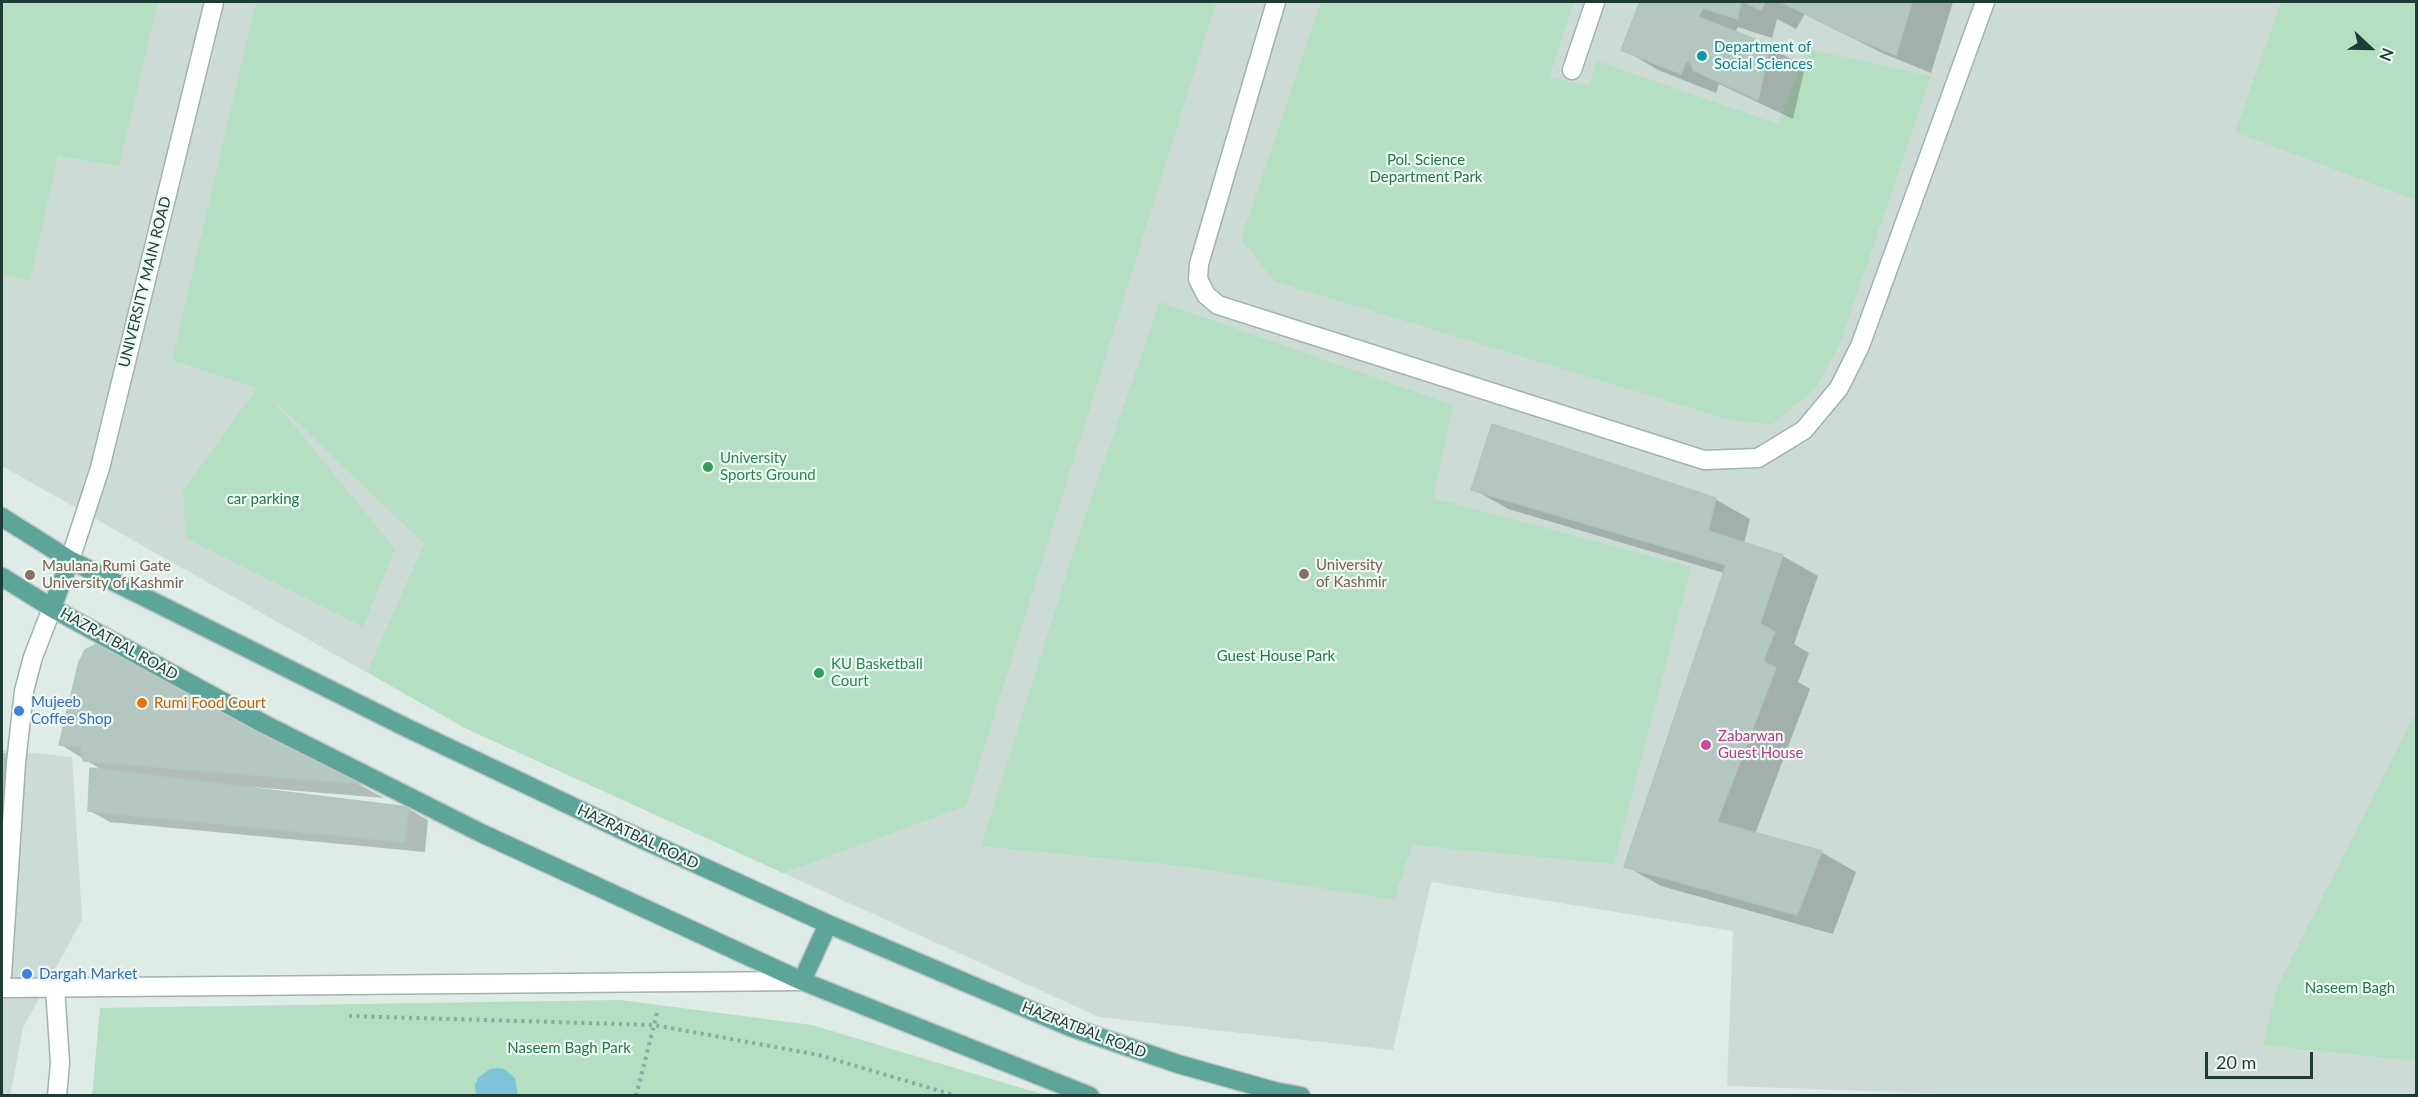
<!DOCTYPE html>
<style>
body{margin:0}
#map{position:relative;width:2418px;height:1097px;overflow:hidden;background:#deebe6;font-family:Lato,sans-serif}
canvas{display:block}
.frame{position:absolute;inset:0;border:3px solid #1e3c36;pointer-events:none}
.north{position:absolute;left:2340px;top:18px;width:60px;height:60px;-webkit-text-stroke:4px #eef8f3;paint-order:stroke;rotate:112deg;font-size:16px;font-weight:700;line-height:24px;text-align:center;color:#1e3c36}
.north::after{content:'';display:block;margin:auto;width:21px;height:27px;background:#1e3c36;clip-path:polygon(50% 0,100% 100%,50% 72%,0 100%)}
.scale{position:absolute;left:2205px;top:1052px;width:108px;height:27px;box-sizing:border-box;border:3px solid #1e3c36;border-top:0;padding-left:8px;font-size:18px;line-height:21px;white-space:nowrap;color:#1e3c36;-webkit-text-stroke:4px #eef8f3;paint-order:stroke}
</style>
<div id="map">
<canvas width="2418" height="1097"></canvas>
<div class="frame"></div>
<div class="north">N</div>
<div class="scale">20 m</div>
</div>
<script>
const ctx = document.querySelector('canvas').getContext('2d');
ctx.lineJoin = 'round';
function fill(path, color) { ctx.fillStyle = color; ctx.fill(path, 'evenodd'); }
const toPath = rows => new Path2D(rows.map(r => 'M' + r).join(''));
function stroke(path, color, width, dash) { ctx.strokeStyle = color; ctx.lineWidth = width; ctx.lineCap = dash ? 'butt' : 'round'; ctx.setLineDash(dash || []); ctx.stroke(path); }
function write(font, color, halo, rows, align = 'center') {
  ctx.font = font + ' Lato,sans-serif'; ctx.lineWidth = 4.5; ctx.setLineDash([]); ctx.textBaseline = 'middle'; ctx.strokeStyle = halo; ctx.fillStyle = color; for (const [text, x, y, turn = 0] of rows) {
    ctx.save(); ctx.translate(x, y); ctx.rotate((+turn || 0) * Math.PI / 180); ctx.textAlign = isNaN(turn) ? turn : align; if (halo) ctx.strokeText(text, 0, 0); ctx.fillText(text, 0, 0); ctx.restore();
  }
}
const built = toPath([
 [2,2,2416,2,2416,1095,2008,1096,1727,1086,1733,931,1431,882,1393,1050,1099,1017,465,728,2,466],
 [2,750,72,757,82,920,23,1028,10,1096,2,1095]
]);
const green = toPath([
 [2,2,158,2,119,166,58,156,30,281,2,274],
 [256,2,1216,2,966,806,783,873,465,728,367,672,424,544,269,395,395,549,363,627,186,538,183,491,257,388,172,360],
 [1321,2,1574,2,1549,78,1589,85,1597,61,1778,124,1808,49,1931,76,1841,341,1816,388,1771,425,1727,419,1274,281,1241,239],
 [2281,2,2416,2,2416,200,2235,132],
 [1160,302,1453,405,1433,498,1691,567,1614,864,1412,845,1394,900,1184,866,981,846,1083,522],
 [2416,712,2416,1061,2263,1045,2277,987],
 [620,1000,812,1025,1045,1095,92,1096,100,1008]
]);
const water = toPath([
 [497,1068,504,1069,515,1078,518,1095,476,1095,475,1085,478,1078,490,1069]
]);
const shadow = toPath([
 [1641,2,1953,2,1931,73,1882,53,1805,14,1796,29,1777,19,1772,38,1738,27,1735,33,1770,47,1805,67,1793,119,1719,84,1716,93,1658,70,1623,49],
 [1473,489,1715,499,1750,519,1744,544,1783,556,1818,576,1794,644,1809,653,1798,682,1810,689,1755,834,1821,852,1856,872,1833,934,1661,886,1626,866,1724,573,1508,509],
 [109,648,384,798,252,787,252,789,407,808,428,820,425,852,110,822,90,811,105,772,61,745],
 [2,755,25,767,12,940,2,940]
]);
const building = toPath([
 [1640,2,1741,2,1737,19,1703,8,1698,17,1770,45,1758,100,1693,70,1691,63,1686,61,1681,74,1621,50,1640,2],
 [1744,2,1765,2,1761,10,1744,2],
 [1781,2,1912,2,1896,55,1845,34,1781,2],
 [1492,424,1716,498,1708,531,1783,555,1760,624,1775,632,1763,661,1776,668,1717,822,1822,851,1797,915,1624,867,1726,565,1471,490,1492,424],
 [99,643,109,647,363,784,83,761,81,747,59,745,79,662,85,650,99,643],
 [2,754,5,754,2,803,2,754],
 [90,768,408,807,405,842,88,811,90,768]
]);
const path = toPath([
 [349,1016,654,1025,819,1055,957,1096],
 [636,1096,658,1009]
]);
const minor = toPath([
 [1276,2,1199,264,1198,279,1206,295,1218,305,1704,460,1758,458,1804,430,1839,388,1860,346,1985,2],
 [1572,70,1595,2],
 [70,560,100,468,214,2],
 [2,975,16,763,24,691,33,657,52,608],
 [55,987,60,1063,57,1096],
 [2,988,802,981]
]);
const major = toPath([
 [2,517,70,560,407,728,622,830,828,924,1070,1027,1178,1064,1274,1091,1301,1096],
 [2,577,52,608,264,724,481,833,802,981,1090,1096],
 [52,608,70,560],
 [802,981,828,924]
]);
const markers = [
 [1702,56,6,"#0f9aa8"],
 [708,467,6,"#2e9e5b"],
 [1304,574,6,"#8d6e63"],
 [30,575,6,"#8d6e63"],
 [819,673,6,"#2e9e5b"],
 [142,703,6,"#e8710a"],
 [19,711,6,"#3f7fe0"],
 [1706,745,6,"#d1479c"],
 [27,974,6,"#3f7fe0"]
];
const cultureNames = [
 ["Department of",1714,47],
 ["Social Sciences",1714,64]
];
const parkNames = [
 ["Pol. Science",1426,160],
 ["Department Park",1426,177],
 ["car parking",263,499],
 ["Guest House Park",1276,656],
 ["Naseem Bagh",2350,988],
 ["Naseem Bagh Park",569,1048]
];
const streetNames = [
 ["UNIVERSITY MAIN ROAD",145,282,-76],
 ["HAZRATBAL ROAD",119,644,29],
 ["HAZRATBAL ROAD",638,837,25],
 ["HAZRATBAL ROAD",1084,1030,21]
];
const leisureNames = [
 ["University",720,458],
 ["Sports Ground",720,475],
 ["KU Basketball",831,664],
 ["Court",831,681]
];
const educationNames = [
 ["University",1316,565],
 ["of Kashmir",1316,582],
 ["Maulana Rumi Gate",42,566],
 ["University of Kashmir",42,583]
];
const shopNames = [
 ["Mujeeb",31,702],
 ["Coffee Shop",31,719],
 ["Dargah Market",39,974]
];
const foodNames = [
 ["Rumi Food Court",154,703]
];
const hotelNames = [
 ["Zabarwan",1718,736],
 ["Guest House",1718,753]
];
fill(built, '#ccdbd5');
fill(green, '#b4dfc2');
fill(water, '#7fc3d7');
fill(shadow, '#0003');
fill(building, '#b3c6bf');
stroke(building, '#b0c5be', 1.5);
stroke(minor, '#a1b3ae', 21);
stroke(major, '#c0c8c7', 21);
stroke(path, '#7bb2a4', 4, [3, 4.5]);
stroke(minor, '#fff', 18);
stroke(major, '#5da598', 18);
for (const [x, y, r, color] of markers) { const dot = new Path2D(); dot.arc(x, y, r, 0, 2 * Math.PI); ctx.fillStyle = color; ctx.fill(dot); stroke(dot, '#eef8f3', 2); }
write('15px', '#0d838f', '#eef8f3', cultureNames, 'left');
write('15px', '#247749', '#eef8f3', parkNames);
write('15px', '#1e3c36', '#eef8f3', streetNames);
write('15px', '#27864d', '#eef8f3', leisureNames, 'left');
write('15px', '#785e54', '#eef8f3', educationNames, 'left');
write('15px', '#366cbe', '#eef8f3', shopNames, 'left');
write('15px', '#c56008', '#eef8f3', foodNames, 'left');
write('15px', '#b23c85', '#eef8f3', hotelNames, 'left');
</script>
